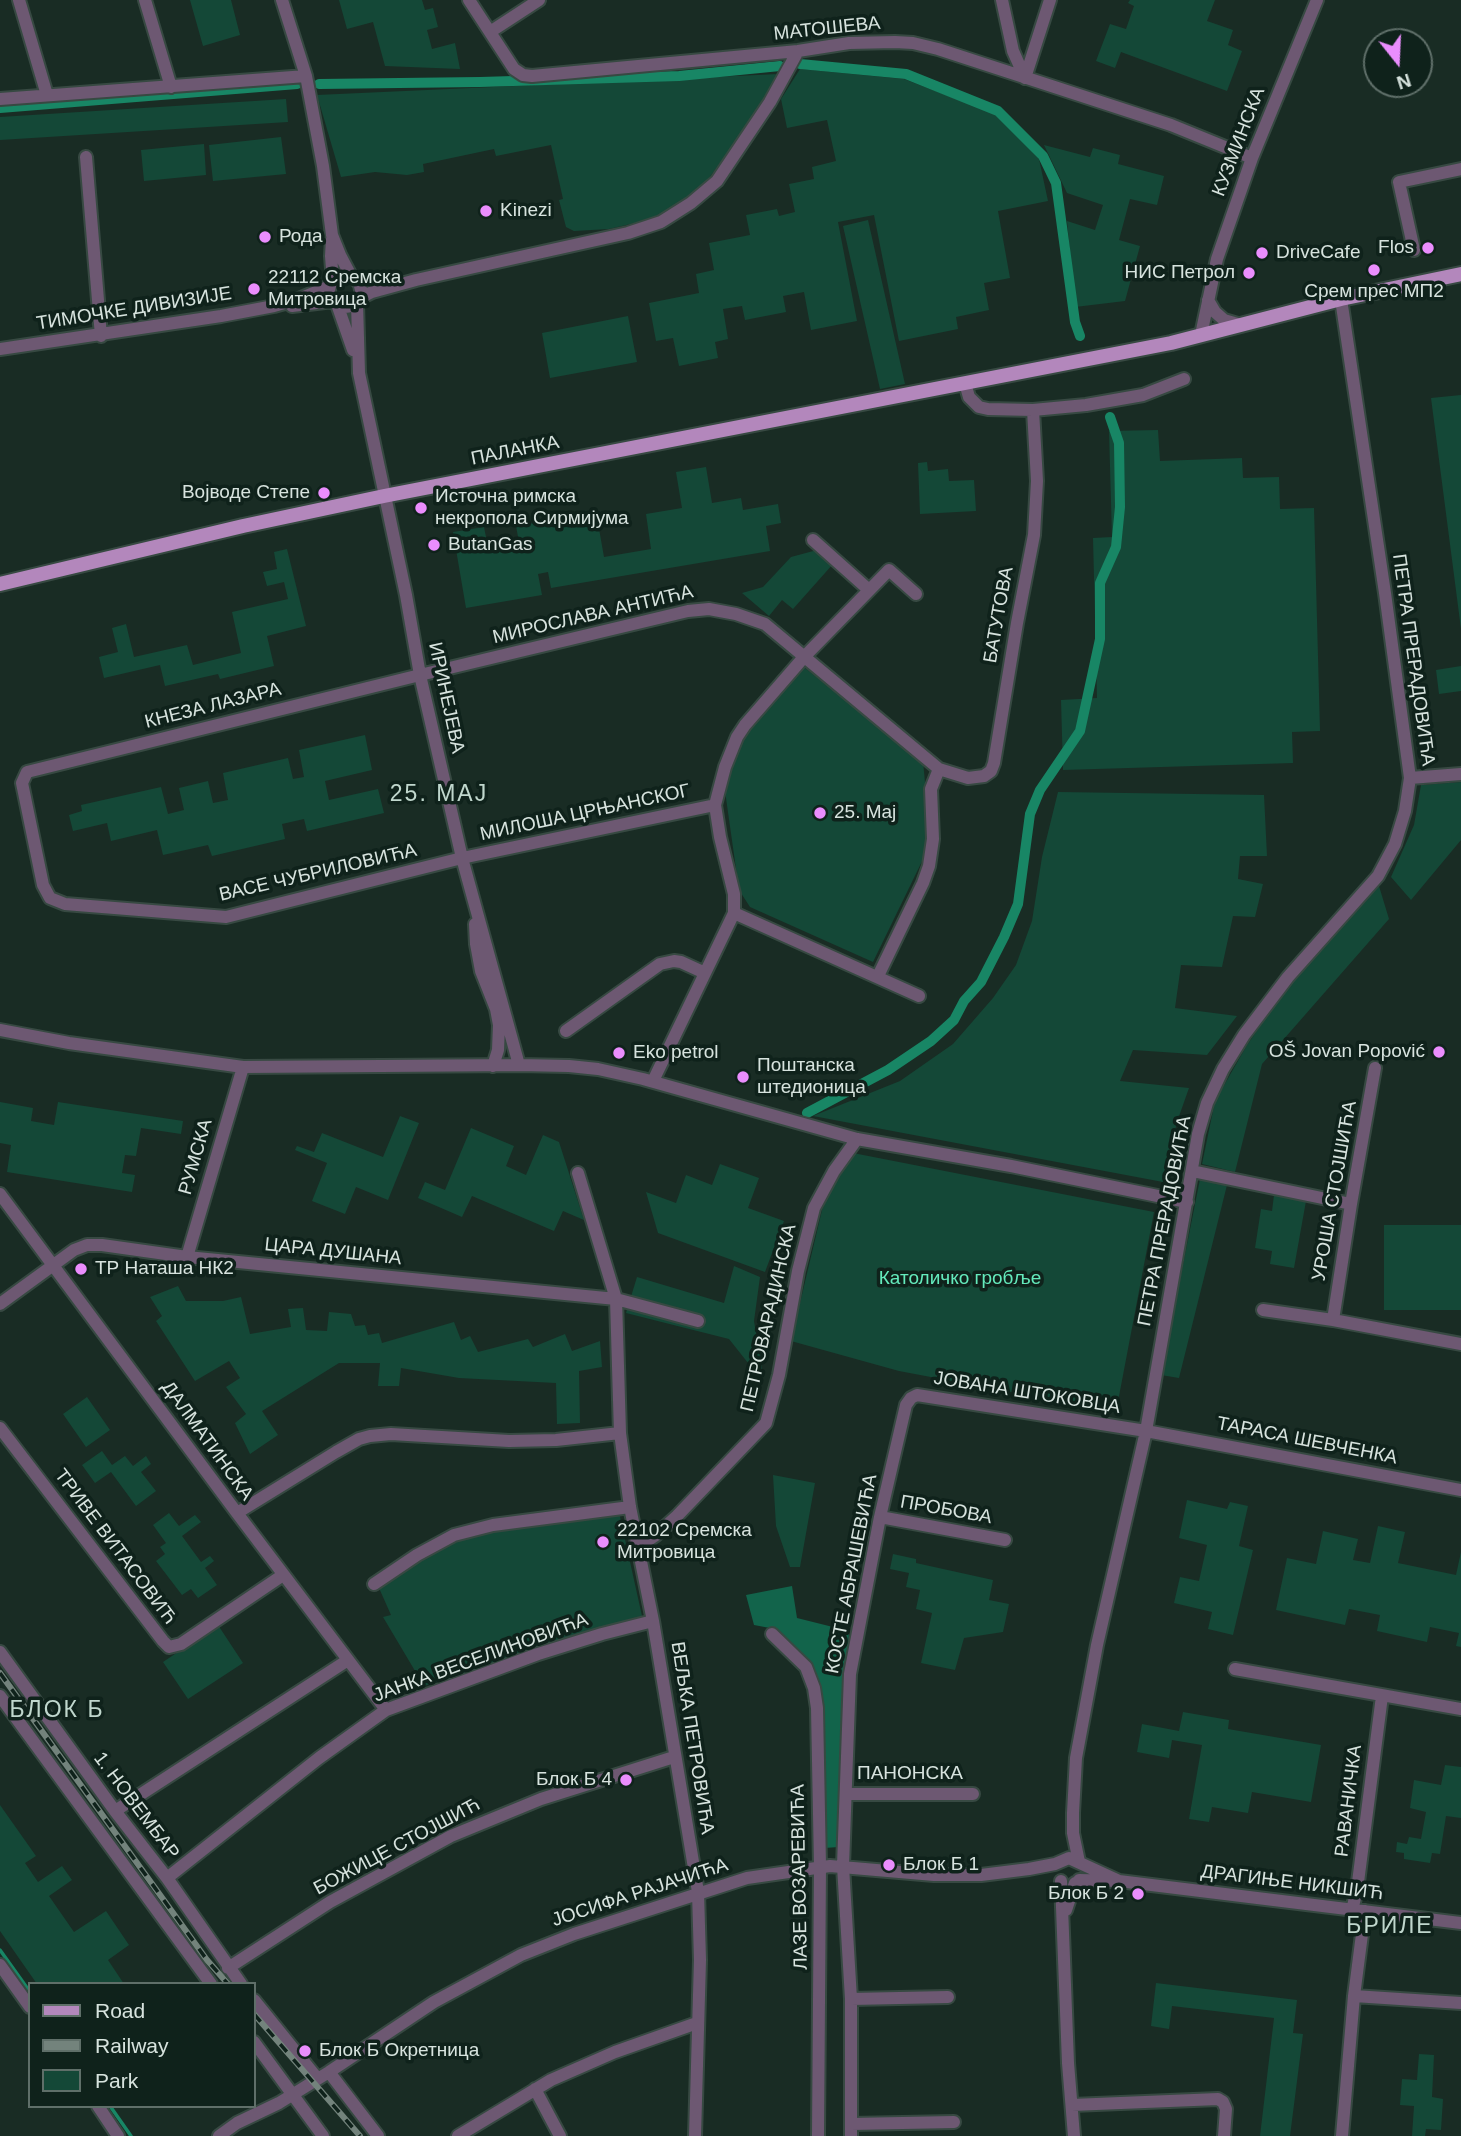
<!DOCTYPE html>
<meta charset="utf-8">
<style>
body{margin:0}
#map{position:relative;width:1461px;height:2136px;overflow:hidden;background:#192c24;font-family:Arial,sans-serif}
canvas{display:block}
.legend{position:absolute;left:28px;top:1982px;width:228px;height:126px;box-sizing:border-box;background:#0f221b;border:2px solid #5f6f69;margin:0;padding:9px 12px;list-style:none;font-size:21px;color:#d7e3de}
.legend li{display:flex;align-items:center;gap:14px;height:35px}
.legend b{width:35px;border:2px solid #5f6f69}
.north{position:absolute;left:1363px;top:28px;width:70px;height:70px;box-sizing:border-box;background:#0f221b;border:2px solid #5f6f69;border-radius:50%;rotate:162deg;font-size:19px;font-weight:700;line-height:28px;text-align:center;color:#d7e3de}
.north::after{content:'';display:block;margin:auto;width:24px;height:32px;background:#ea8dfd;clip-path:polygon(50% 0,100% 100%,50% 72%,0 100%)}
</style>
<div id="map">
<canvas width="1461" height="2136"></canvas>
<ul class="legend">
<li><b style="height:9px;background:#b387bc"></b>Road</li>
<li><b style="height:9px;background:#73837c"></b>Railway</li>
<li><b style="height:19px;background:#144837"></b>Park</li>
</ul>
<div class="north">N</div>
</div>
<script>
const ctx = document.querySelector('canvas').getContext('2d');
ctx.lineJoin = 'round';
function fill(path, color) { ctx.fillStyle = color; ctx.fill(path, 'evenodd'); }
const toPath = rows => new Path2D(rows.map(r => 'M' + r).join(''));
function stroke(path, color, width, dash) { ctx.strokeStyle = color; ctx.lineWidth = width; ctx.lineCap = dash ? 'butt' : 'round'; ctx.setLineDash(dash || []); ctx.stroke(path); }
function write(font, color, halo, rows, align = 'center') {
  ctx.font = font + ' Arial,sans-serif'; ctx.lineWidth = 7; ctx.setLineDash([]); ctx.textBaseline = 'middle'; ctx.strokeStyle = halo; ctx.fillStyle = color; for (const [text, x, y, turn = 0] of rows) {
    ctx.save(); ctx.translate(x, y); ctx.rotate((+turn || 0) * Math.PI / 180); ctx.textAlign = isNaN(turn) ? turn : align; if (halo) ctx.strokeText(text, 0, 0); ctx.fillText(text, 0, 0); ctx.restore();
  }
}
const green = toPath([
 [190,0,231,0,240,35,203,46],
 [339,0,422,0,425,10,433,8,438,27,427,30,432,49,455,43,460,69,385,66,373,22,347,29],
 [1130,0,1215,0,1207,21,1233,30,1228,45,1242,51,1227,91,1121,52,1115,68,1096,61,1110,24,1126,29,1134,6,1128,3],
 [800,69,904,79,998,115,1039,159,1048,201,998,211,1010,278,984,283,989,310,956,317,958,329,899,341,874,215,838,222,857,321,811,330,804,292,783,296,786,312,745,320,742,306,723,309,728,339,715,342,718,358,679,366,673,338,656,341,649,303,699,293,696,274,714,270,709,243,750,235,746,215,777,209,779,216,795,212,789,184,814,179,812,167,836,161,827,120,787,128,781,99],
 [779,74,736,141,702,188,676,206,648,220,609,229,574,231,566,227,559,200,563,199,551,145,496,156,494,149,423,164,424,172,407,175,375,172,341,177,317,95],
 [286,99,288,122,0,140,0,117],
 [281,137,286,174,213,181,209,145],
 [204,144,206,175,144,181,141,150],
 [1044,145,1090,157,1093,148,1120,155,1118,164,1164,176,1157,205,1130,199,1119,240,1140,246,1125,301,1075,307,1067,221,1095,230,1103,205,1067,193],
 [868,220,905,384,880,389,843,226],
 [628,316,637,362,550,378,542,333],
 [1461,395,1461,629,1431,398],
 [1158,430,1160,461,1242,458,1243,478,1279,477,1280,509,1314,508,1320,731,1292,732,1293,763,1063,770,1061,700,1097,698,1093,538,1112,537,1109,431],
 [927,462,928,471,948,469,949,481,974,480,976,511,920,514,918,463],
 [706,467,712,503,741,498,743,510,778,504,781,523,766,526,770,551,551,588,548,572,538,574,542,595,466,608,453,532,484,527,488,547,519,542,516,526,569,517,571,528,598,523,604,557,651,549,646,514,682,508,676,472],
 [287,549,306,626,267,636,274,666,220,679,218,674,165,686,160,665,104,678,99,657,118,652,112,628,126,624,134,657,187,645,193,665,241,653,232,612,288,599,284,582,267,586,263,572,277,569,274,552],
 [817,550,833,564,793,609,782,600,769,616,742,593,763,587,791,557],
 [1461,666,1461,691,1439,694,1436,670],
 [801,668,805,668,923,761,926,793,928,849,873,962,750,907,739,890,725,791,739,741],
 [365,735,372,770,325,781,329,800,378,789,384,813,307,831,304,819,282,824,285,839,212,856,208,845,163,855,157,830,111,841,107,823,73,831,69,815,82,811,81,805,161,787,168,814,184,810,179,788,208,781,213,803,228,800,223,773,288,758,293,779,304,777,299,750],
 [1461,782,1461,840,1411,900,1391,877,1414,825,1421,785],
 [1058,792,1264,795,1267,856,1240,856,1238,879,1263,884,1255,917,1233,916,1222,967,1181,965,1175,1008,1237,1016,1207,1055,1133,1050,1120,1081,1189,1088,1177,1122,1163,1182,813,1116,900,1081,953,1044,993,998,1016,965,1032,921,1042,857],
 [1379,886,1389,919,1262,1064,1235,1172,1202,1164,1215,1101,1247,1045,1285,990],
 [0,1102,33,1108,31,1121,54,1125,58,1102,183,1121,181,1134,141,1128,136,1156,125,1155,122,1173,135,1175,132,1192,7,1172,11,1145,0,1143],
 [400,1116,419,1123,388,1200,356,1187,345,1214,312,1201,327,1163,295,1150,297,1146,314,1152,322,1133,383,1157],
 [471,1128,514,1146,506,1166,526,1175,543,1135,559,1142,584,1220,563,1211,554,1231,472,1196,462,1217,418,1198,425,1182,445,1190],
 [853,1153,1154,1212,1116,1412,899,1371,791,1341,822,1210,836,1178],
 [720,1164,759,1178,748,1208,784,1221,765,1272,658,1233,646,1192,676,1203,686,1175,712,1185],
 [1200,1179,1227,1185,1179,1378,1161,1375],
 [1274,1195,1306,1201,1294,1268,1270,1264,1272,1251,1255,1248,1261,1209,1272,1211],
 [1384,1225,1461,1225,1461,1310,1384,1310],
 [734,1266,760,1277,754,1321,762,1370,756,1373,729,1339,626,1313,637,1277,724,1303],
 [178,1286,186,1301,223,1301,241,1297,250,1334,291,1327,288,1309,303,1308,306,1330,327,1331,329,1312,351,1314,355,1326,365,1325,368,1335,379,1333,382,1343,454,1322,461,1340,470,1336,478,1352,528,1339,533,1347,565,1334,572,1351,600,1341,602,1367,579,1371,580,1423,557,1424,556,1383,459,1378,401,1368,399,1386,378,1386,380,1363,339,1363,262,1411,278,1435,250,1454,235,1423,246,1414,226,1387,240,1378,229,1361,195,1381,156,1321,162,1316,150,1297],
 [87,1397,110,1430,86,1447,63,1414],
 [102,1451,112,1465,125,1456,133,1466,146,1456,151,1464,141,1472,156,1491,136,1506,111,1472,95,1483,82,1465],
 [773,1475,815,1483,800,1567,790,1567,776,1526],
 [1187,1500,1227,1509,1230,1502,1248,1506,1239,1546,1253,1550,1233,1635,1208,1629,1212,1612,1174,1603,1180,1577,1199,1581,1207,1545,1179,1538],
 [619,1512,642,1616,424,1686,383,1617,391,1615,379,1588,419,1560,460,1539,503,1528],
 [169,1513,179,1526,195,1515,201,1522,182,1536,201,1562,210,1556,214,1561,205,1568,217,1585,198,1598,191,1589,182,1595,156,1561,165,1554,160,1547,166,1543,153,1525],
 [1378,1526,1405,1532,1398,1563,1456,1575,1461,1552,1461,1647,1456,1646,1459,1633,1430,1627,1427,1642,1377,1631,1380,1615,1349,1609,1345,1625,1276,1610,1287,1558,1316,1564,1323,1531,1358,1539,1353,1560,1370,1563],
 [893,1554,916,1559,916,1563,993,1580,989,1600,1009,1604,1003,1632,964,1638,955,1670,921,1663,932,1613,916,1609,920,1590,906,1587,909,1573,890,1569],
 [218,1625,243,1663,188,1699,163,1662],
 [1183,1712,1229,1720,1228,1729,1321,1745,1311,1802,1252,1792,1248,1813,1212,1807,1209,1822,1189,1819,1202,1745,1172,1740,1169,1758,1137,1752,1142,1724,1179,1731],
 [1445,1765,1461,1767,1461,1818,1446,1816,1440,1854,1432,1853,1430,1863,1404,1859,1404,1853,1396,1852,1397,1842,1407,1844,1409,1837,1421,1839,1426,1812,1410,1808,1414,1780,1441,1785],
 [0,1805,36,1856,25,1863,38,1882,62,1866,72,1880,49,1896,74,1932,106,1911,129,1945,108,1960,124,1984,37,1984,0,1931],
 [1156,1983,1297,2000,1293,2033,1303,2034,1290,2136,1260,2136,1274,2018,1172,2006,1169,2029,1151,2026],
 [1419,2054,1434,2055,1432,2097,1443,2099,1441,2130,1426,2129,1425,2136,1412,2136,1414,2106,1400,2105,1402,2079,1417,2080]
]);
const forest = toPath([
 [792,1586,797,1618,849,1631,839,1847,824,1848,818,1682,775,1629,754,1625,746,1595]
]);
const stream = toPath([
 [0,1950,30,1992],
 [110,2106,131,2136]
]);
const canal = toPath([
 [800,64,906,74,998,111,1043,156,1056,183,1075,322,1080,336],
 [319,84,480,82,679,76,780,66],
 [0,108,297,84],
 [807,1113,888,1070,931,1041,954,1020,964,1001,981,982,1004,937,1018,904,1030,814,1040,790,1080,731,1100,639,1100,583,1116,547,1120,507,1119,443,1110,417]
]);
const minor = toPath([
 [19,0,47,95],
 [145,0,171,87],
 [282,0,306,76,323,166,332,235,340,255,351,276],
 [469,0,514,69,523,75,532,76,798,51,849,43,895,42,913,43,938,49,1171,125,1252,158],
 [1002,0,1013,51,1025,78],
 [490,32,539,0],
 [1025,78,1050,0],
 [0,99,306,76],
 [86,157,101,336],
 [332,239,331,256,333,281],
 [1414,250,1399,182,1461,169],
 '329 291a16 16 0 1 1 32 0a16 16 0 1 1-32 0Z',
 [360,298,372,292,416,280,628,233,661,222,691,203,717,181,770,102,798,51],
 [1208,300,1215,312,1224,320,1241,325],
 [357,303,359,373,406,595,420,675,462,858,519,1065],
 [337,304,353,350],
 [292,306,333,301],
 [1201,335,1217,259,1252,158,1317,0],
 [0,349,221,316,274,306,299,299,330,286],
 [965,383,969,397,979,407,988,409,1033,410,1086,405,1143,395,1184,379],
 [813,540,869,590],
 [1410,778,1461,774],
 [715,805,462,858,226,917,65,904,50,898,43,885,22,783,27,772,420,675,688,611,709,609,736,614,765,624,939,769,968,778,984,776,991,771,994,763,1017,623,1034,535,1037,481,1033,410],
 [734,913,919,996],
 [475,924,476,944,481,971,496,1009,499,1025,498,1050,493,1066],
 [878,976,923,883,929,866,933,839,931,789,939,769],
 [0,1030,69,1043,243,1067,519,1065,569,1066,598,1069,643,1079,857,1139,1011,1166,1187,1202],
 [566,1031,660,964,674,961,681,962,705,973],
 [1375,1068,1351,1204,1333,1320,1461,1344],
 [653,1081,734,913,734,894,720,837,715,805,725,767,737,737,745,725,804,657,889,570,916,594],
 [1192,1171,1351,1204],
 [578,1173,616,1299,620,1433,630,1507,653,1621,698,1892,700,1960,695,2136],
 [0,1194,237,1513,386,1710],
 [187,1257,243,1067],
 [0,1304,74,1250,87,1245,102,1245,187,1257,616,1299,698,1321],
 [1263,1310,1333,1320],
 [0,1428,163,1641,169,1647,181,1644,283,1575],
 [237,1513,336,1452,359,1439,370,1436,391,1434,509,1441,556,1440,620,1433],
 [880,1517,1005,1540],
 [636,1543,647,1541,656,1535,677,1516,766,1423,779,1375,798,1271,814,1208,834,1171,857,1139],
 [374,1584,417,1555,454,1535,493,1525,630,1507],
 [772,1634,806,1667,814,1688,817,1708,820,1866,818,2136],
 [0,1652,115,1811,167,1878,241,1984],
 [1235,1669,1461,1709],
 [0,1696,211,1984],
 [846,1794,973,1794],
 [115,1811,348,1660],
 [1079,1862,1073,1833,1073,1813,1076,1758,1097,1645,1146,1431,1198,1134,1207,1103,1223,1069,1244,1035,1288,977,1378,876,1395,844,1405,811,1410,778,1385,593,1341,299],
 [167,1878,319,1758,386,1710,538,1654,602,1634,653,1621],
 [1079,1880,1119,1881,1461,1923],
 [1061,1881,1068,2063,1074,2136],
 [1066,1910,1075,1883],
 [1352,1910,1357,1890,1382,1696],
 [0,1965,30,2007],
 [228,1968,330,1902,451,1836,541,1799,674,1757],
 [1354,1996,1461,2003],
 [851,1999,948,1997],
 [254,2000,317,2078],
 [254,2042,323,2136],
 [329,2072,378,2136],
 [535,2089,560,2136],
 [1072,2105,1218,2099,1223,2102,1226,2109,1224,2136],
 [98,2106,118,2136],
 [851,2124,954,2122],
 [219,2136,237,2123,279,2103,329,2072,434,2002,521,1955,574,1934,747,1878,830,1866,934,1875,981,1875,1029,1869,1055,1864,1069,1858,1119,1881],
 [458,2136,551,2080,615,2052,697,2023],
 [851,2136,851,1999,843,1866,850,1674,880,1517,906,1405,911,1398,917,1395,1146,1431,1461,1490],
 [1342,2136,1354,1996,1365,1911]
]);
const major = toPath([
 [0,584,243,526,384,496,1171,343,1341,299,1461,274]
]);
const rail = toPath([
 [0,1673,207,1960,228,1984],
 [254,2014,360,2136]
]);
const markers = [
 [486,211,7,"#ea8dfd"],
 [265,237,7,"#ea8dfd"],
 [1428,248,7,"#ea8dfd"],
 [1262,253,7,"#ea8dfd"],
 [1374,270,7,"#ea8dfd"],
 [1249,273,7,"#ea8dfd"],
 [254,289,7,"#ea8dfd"],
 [324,493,7,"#ea8dfd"],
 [421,508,7,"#ea8dfd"],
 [434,545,7,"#ea8dfd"],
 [820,813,7,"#ea8dfd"],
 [1439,1052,7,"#ea8dfd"],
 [619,1053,7,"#ea8dfd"],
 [743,1077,7,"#ea8dfd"],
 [81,1269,7,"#ea8dfd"],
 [603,1542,7,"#ea8dfd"],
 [626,1780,7,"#ea8dfd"],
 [889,1865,7,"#ea8dfd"],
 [1138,1894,7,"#ea8dfd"],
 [305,2051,7,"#ea8dfd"]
];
const streetNames = [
 ["МАТОШЕВА",827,29,-6],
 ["КУЗМИНСКА",1239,142,-69],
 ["ТИМОЧКЕ ДИВИЗИЈЕ",134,309,-9],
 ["ПАЛАНКА",515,451,-11],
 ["МИРОСЛАВА АНТИЋА",593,615,-13],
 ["БАТУТОВА",999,615,-80],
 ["ПЕТРА ПРЕРАДОВИЋА",1413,660,82],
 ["ИРИНЕЈЕВА",446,698,78],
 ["КНЕЗА ЛАЗАРА",213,706,-14],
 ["МИЛОША ЦРЊАНСКОГ",585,813,-12],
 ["ВАСЕ ЧУБРИЛОВИЋА",318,873,-13],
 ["РУМСКА",196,1157,-74],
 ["УРОША СТОЈШИЋА",1335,1191,-80],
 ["ПЕТРА ПРЕРАДОВИЋА",1165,1221,-79],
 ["ЦАРА ДУШАНА",333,1252,6],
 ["ПЕТРОВАРАДИНСКА",769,1318,-77],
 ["ЈОВАНА ШТОКОВЦА",1027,1393,9],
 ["ДАЛМАТИНСКА",207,1441,54],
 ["ТАРАСА ШЕВЧЕНКА",1307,1441,11],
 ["ПРОБОВА",946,1510,10],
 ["ТРИВЕ ВИТАСОВИЋ",115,1547,53],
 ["КОСТЕ АБРАШЕВИЋА",852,1574,-79],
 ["ЈАНКА ВЕСЕЛИНОВИЋА",481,1658,-20],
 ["ВЕЉКА ПЕТРОВИЋА",692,1738,81],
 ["ПАНОНСКА",910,1774],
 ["РАВАНИЧКА",1349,1801,-83],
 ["1. НОВЕМБАР",136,1806,53],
 ["БОЖИЦЕ СТОЈШИЋ",397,1847,-28],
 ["ЛАЗЕ ВОЗАРЕВИЋА",800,1877,-91],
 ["ДРАГИЊЕ НИКШИЋ",1292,1883,7],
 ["ЈОСИФА РАЈАЧИЋА",640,1893,-18]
];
const poiNames = [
 ["Kinezi",500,211],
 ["Рода",279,237],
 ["Flos",1414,248,"right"],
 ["DriveCafe",1276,253],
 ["НИС Петрол",1235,273,"right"],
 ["22112 Сремска",268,278],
 ["Митровица",268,300],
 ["Срем прес МП2",1374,292,"center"],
 ["Војводе Степе",310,493,"right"],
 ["Источна римска",435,497],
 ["некропола Сирмијума",435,519],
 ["ButanGas",448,545],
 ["25. Maj",834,813],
 ["OŠ Jovan Popović",1425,1052,"right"],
 ["Eko petrol",633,1053],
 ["Поштанска",757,1066],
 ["штедионица",757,1088],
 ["ТР Наташа НК2",95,1269],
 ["22102 Сремска",617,1531],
 ["Митровица",617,1553],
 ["Блок Б 4",612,1780,"right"],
 ["Блок Б 1",903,1865],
 ["Блок Б 2",1124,1894,"right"],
 ["Блок Б Окретница",319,2051]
];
const parkNames = [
 ["Католичко гробље",960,1279]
];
const quarterNames = [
 ["25. МАЈ",439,795],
 ["БЛОК Б",57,1711],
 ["БРИЛЕ",1390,1927]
];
fill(green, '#144837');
fill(forest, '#12644b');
stroke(stream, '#188665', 3.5);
stroke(canal, '#188665', 10);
stroke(minor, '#374942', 16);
stroke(major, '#374942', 18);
stroke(minor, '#6d5872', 12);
stroke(major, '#b387bc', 14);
stroke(rail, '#73837c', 6);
stroke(rail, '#0f221b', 3.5, [10]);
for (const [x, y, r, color] of markers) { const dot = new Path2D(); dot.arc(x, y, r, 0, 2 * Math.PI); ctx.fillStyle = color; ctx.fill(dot); stroke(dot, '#0f221b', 2.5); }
write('19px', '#d7e3de', '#0f221b', streetNames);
write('19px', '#d7e3de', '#0f221b', poiNames, 'left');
write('19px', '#64eabc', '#0f221b', parkNames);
ctx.letterSpacing = '2px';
write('23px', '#c0d7cd', '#0f221b', quarterNames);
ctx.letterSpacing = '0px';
</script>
